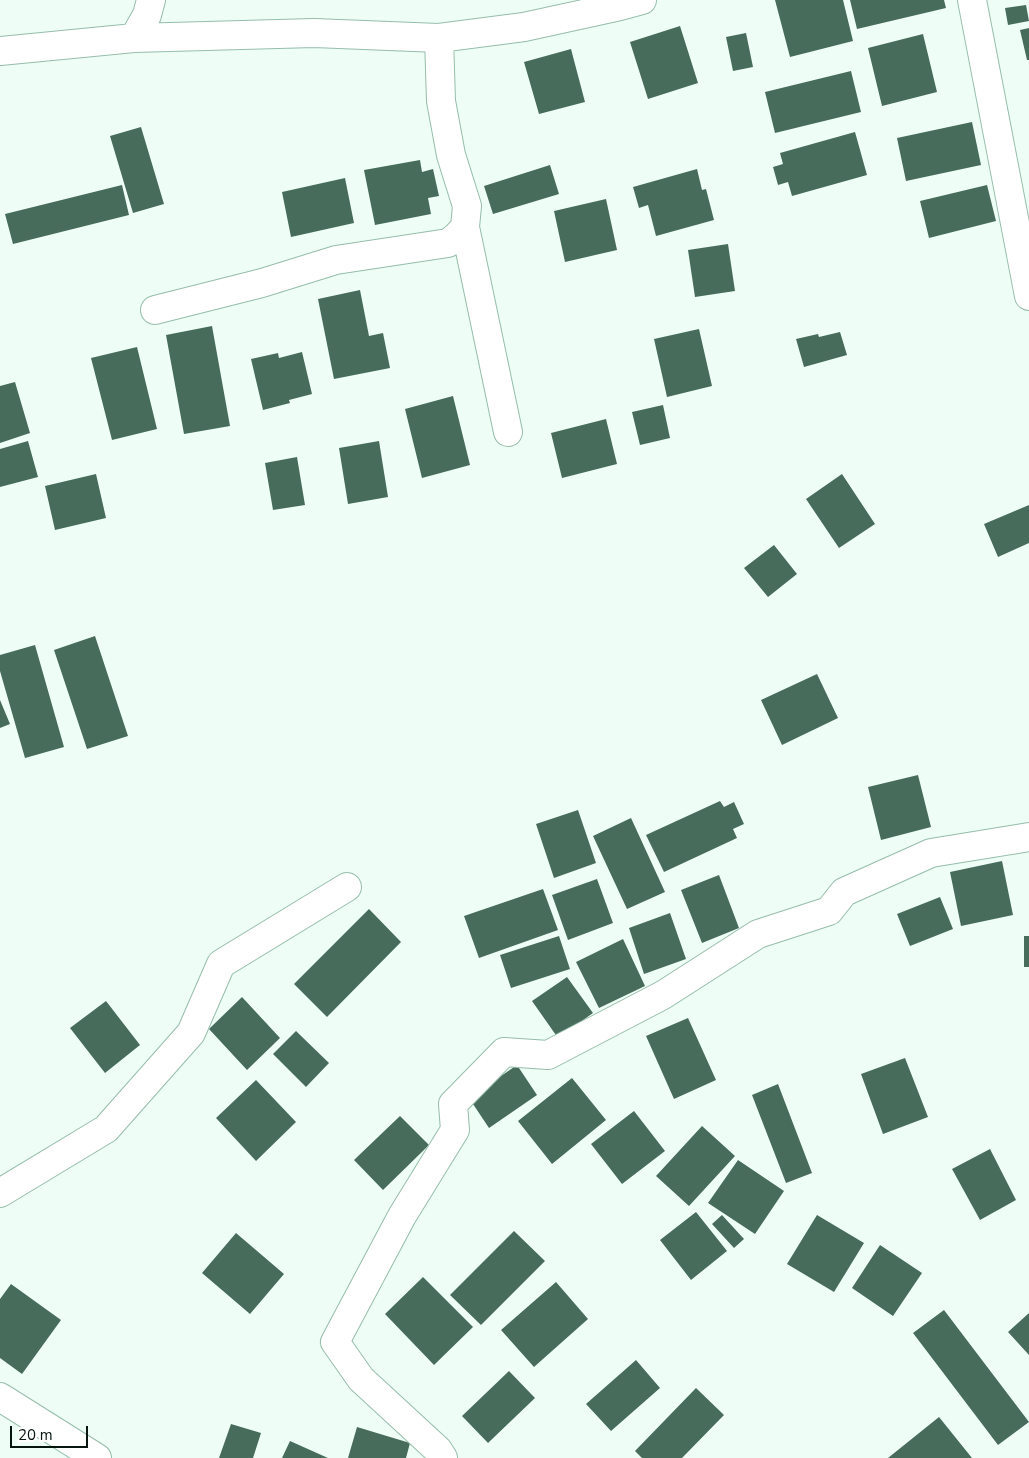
<!DOCTYPE html>
<style>
body{margin:0}
#map{position:relative;width:1029px;height:1458px;overflow:hidden;background:#eefef6;font-family:"Nunito Sans",sans-serif}
canvas{display:block}
.scale{position:absolute;left:10px;top:1426px;width:78px;height:22px;box-sizing:border-box;border:2px solid #07150f;border-top:0;padding-left:6px;font-size:15px;line-height:18px;white-space:nowrap;color:#07150f;-webkit-text-stroke:4px #fff;paint-order:stroke}
</style>
<div id="map">
<canvas width="1029" height="1458"></canvas>
<div class="scale">20 m</div>
</div>
<script>
const ctx = document.querySelector('canvas').getContext('2d');
ctx.lineJoin = 'round';
function fill(path, color) { ctx.fillStyle = color; ctx.fill(path, 'evenodd'); }
const toPath = rows => new Path2D(rows.map(r => 'M' + r).join(''));
function stroke(path, color, width, dash) { ctx.strokeStyle = color; ctx.lineWidth = width; ctx.lineCap = dash ? 'butt' : 'round'; ctx.setLineDash(dash || []); ctx.stroke(path); }
const building = toPath([
 [775,0,843,0,853,41,790,57],
 [850,0,944,0,946,8,857,29],
 [1026,5,1029,21,1008,25,1005,8],
 [680,26,698,83,648,99,630,42],
 [1029,28,1029,60,1027,60,1020,30],
 [746,33,753,67,733,71,726,37],
 [923,34,937,92,882,106,868,48],
 [571,49,585,102,539,114,524,62],
 [851,71,861,112,775,133,765,92],
 [972,122,981,165,906,181,897,138],
 [141,127,164,204,133,213,110,136],
 [855,132,867,175,792,196,788,182,778,185,773,167,783,164,780,153],
 [420,160,422,172,433,169,439,196,428,198,431,214,375,225,364,170],
 [550,165,559,194,493,214,484,186],
 [697,169,702,190,706,189,714,220,656,236,648,205,639,208,633,187],
 [345,178,354,223,291,237,282,192],
 [122,185,129,215,13,244,5,214],
 [987,185,996,221,929,238,920,201],
 [606,199,617,250,565,262,554,211],
 [728,244,735,291,695,297,688,250],
 [360,290,369,336,383,333,390,368,334,379,318,299],
 [212,326,230,426,184,434,166,335],
 [699,329,712,386,667,397,654,339],
 [840,332,847,355,804,367,796,339,818,334,819,337],
 [137,347,157,429,112,440,91,358],
 [302,352,312,394,289,400,290,403,263,410,251,359,278,353,279,358],
 [15,382,30,433,0,443,0,386],
 [453,396,470,465,422,478,405,409],
 [663,405,670,438,640,445,632,412],
 [606,419,617,464,562,478,551,433],
 [28,441,38,477,0,487,0,449],
 [379,441,388,497,348,504,339,448],
 [297,457,305,505,273,510,265,463],
 [96,474,106,518,55,530,45,486],
 [842,474,875,524,839,548,806,499],
 [1029,505,1029,543,998,557,984,524],
 [774,545,797,574,768,597,744,568],
 [95,636,128,736,87,749,54,650],
 [35,645,64,747,25,758,0,671,0,655],
 [817,674,838,718,782,745,761,700],
 [0,700,10,724,0,728],
 [918,775,931,827,881,840,868,787],
 [720,801,724,807,734,802,744,824,733,829,737,838,664,872,646,835],
 [578,810,596,863,554,878,536,824],
 [631,818,665,892,627,909,593,836],
 [1002,861,1013,915,961,926,950,872],
 [719,875,739,928,702,943,681,890],
 [597,879,613,923,568,940,552,895],
 [543,889,558,930,479,958,464,916],
 [940,897,953,929,910,946,897,914],
 [369,909,401,942,327,1017,294,984],
 [670,913,686,959,644,974,629,928],
 [559,936,570,969,511,988,500,955],
 [1024,936,1029,936,1029,967,1024,967],
 [623,939,645,986,599,1008,576,962],
 [567,977,593,1013,558,1038,532,1001],
 [242,997,280,1038,247,1070,209,1029],
 [106,1001,140,1045,105,1073,70,1028],
 [688,1018,716,1080,674,1099,646,1036],
 [296,1031,329,1063,306,1087,273,1054],
 [905,1058,928,1117,883,1134,861,1074],
 [517,1065,537,1095,489,1128,469,1098],
 [572,1078,606,1120,552,1164,518,1121],
 [256,1080,296,1122,256,1161,216,1118],
 [778,1084,812,1173,786,1183,752,1095],
 [634,1111,665,1151,622,1184,591,1144],
 [400,1116,429,1145,383,1190,354,1160],
 [702,1126,735,1156,689,1206,656,1176],
 [990,1149,1016,1200,980,1220,952,1169],
 [738,1160,784,1191,755,1234,708,1203],
 [696,1212,727,1251,691,1280,660,1240],
 [722,1215,744,1239,734,1248,712,1224],
 [817,1215,864,1243,834,1292,787,1264],
 [514,1231,545,1261,481,1325,450,1295],
 [236,1233,284,1274,250,1314,202,1273],
 [880,1245,922,1273,893,1316,852,1288],
 [423,1277,473,1327,434,1365,385,1314],
 [556,1282,588,1319,534,1367,501,1330],
 [11,1284,61,1320,22,1374,0,1358,0,1299],
 [944,1310,1029,1422,998,1445,913,1333],
 [1029,1313,1029,1355,1008,1332],
 [636,1360,660,1388,611,1431,586,1404],
 [509,1371,535,1398,488,1443,462,1416],
 [696,1388,724,1415,682,1458,642,1458,635,1451],
 [939,1417,972,1458,888,1458],
 [231,1424,261,1433,253,1458,219,1458],
 [357,1427,410,1443,406,1458,348,1458],
 [290,1441,328,1458,282,1458]
]);
const minor = toPath([
 [972,0,1029,296],
 [134,38,147,15,151,0],
 [0,51,134,38,314,33,439,38,524,27,620,6,642,0],
 [465,227,508,432],
 [155,310,262,283,336,260,448,243,457,236,465,227,467,206,451,155,441,101,439,38],
 [0,1193,106,1129,191,1033,221,964,347,887],
 [0,1397,97,1458],
 [443,1458,438,1450,361,1379,335,1342,402,1216,455,1130,453,1104,504,1052,548,1055,663,995,758,934,829,911,844,892,931,853,1029,837]
]);
fill(building, '#486c5b');
stroke(minor, '#96bdab', 30);
stroke(minor, '#fff', 28);
</script>
